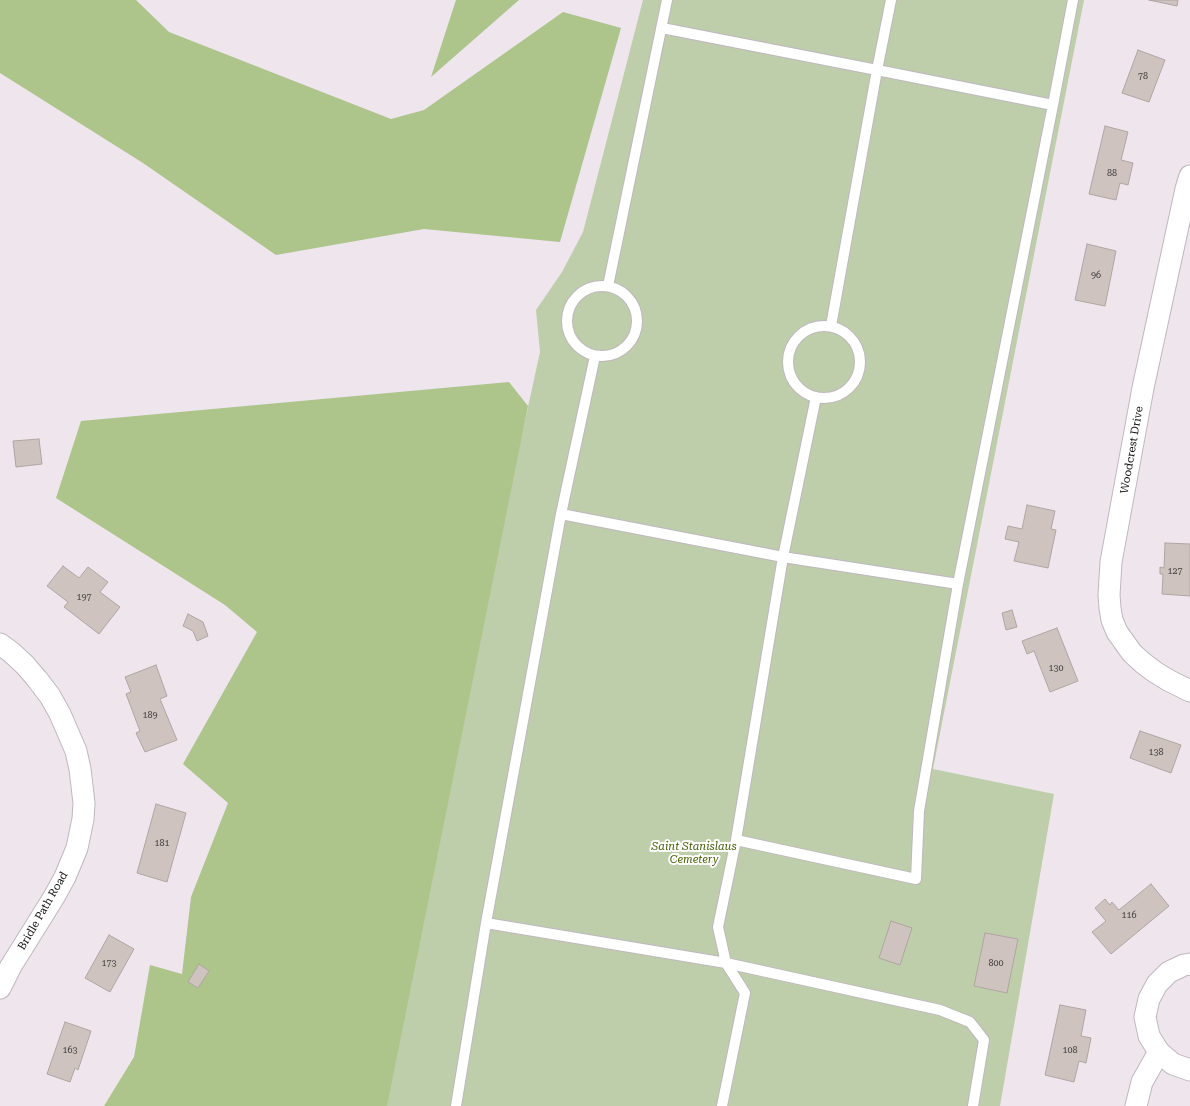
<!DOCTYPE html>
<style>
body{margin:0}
canvas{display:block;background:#eee5ed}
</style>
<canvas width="1190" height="1106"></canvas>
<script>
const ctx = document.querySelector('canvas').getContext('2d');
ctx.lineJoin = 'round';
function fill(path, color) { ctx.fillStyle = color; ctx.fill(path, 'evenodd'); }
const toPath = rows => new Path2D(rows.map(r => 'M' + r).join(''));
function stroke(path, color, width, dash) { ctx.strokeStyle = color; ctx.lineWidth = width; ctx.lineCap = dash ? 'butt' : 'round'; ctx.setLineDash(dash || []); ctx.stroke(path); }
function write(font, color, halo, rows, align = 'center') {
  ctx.font = font + ' "Roboto Serif",serif'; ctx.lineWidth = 4; ctx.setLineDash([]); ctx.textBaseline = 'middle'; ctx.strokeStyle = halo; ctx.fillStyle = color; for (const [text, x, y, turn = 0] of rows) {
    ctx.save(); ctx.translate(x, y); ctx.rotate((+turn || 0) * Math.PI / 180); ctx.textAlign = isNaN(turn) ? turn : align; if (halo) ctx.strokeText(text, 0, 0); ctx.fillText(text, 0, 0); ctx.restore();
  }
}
const green = toPath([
 [643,0,1084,0,933,769,1054,794,1000,1106,386,1106,496,554,540,352,536,310,562,272,583,232]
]);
const forest = toPath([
 [0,0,136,0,169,32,391,119,424,110,563,12,621,28,560,242,424,229,276,255,143,163,0,73],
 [456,0,519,0,431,77],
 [509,382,528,406,387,1106,104,1106,134,1057,150,965,182,974,191,897,228,803,183,764,257,632,225,605,56,498,81,421]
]);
const building = toPath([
 [1149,0,1178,0,1177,6,1149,0],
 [1138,50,1165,60,1149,102,1122,93,1138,50],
 [1105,126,1128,132,1121,160,1133,163,1128,185,1120,183,1116,200,1089,194,1105,126],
 [1087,244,1116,251,1105,306,1075,300,1087,244],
 [39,439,42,464,16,467,13,441,39,439],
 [1027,505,1055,511,1051,529,1056,530,1048,568,1014,561,1019,542,1005,539,1008,526,1022,529,1027,505],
 [1165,543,1190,544,1190,596,1162,594,1163,574,1160,574,1160,567,1164,568,1165,543],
 [63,566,79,578,88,567,108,582,100,592,120,607,99,634,64,607,68,602,47,586,63,566],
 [1012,610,1017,627,1006,630,1002,613,1012,610],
 [188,614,203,622,208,636,197,641,193,631,183,626,188,614],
 [1057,628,1078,681,1050,692,1034,651,1027,654,1022,641,1057,628],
 [156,665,167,696,160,699,177,740,145,752,136,733,140,731,126,694,131,692,125,677,156,665],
 [1140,731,1181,745,1171,773,1130,758,1140,731],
 [156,804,186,813,167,882,137,873,156,804],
 [1151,884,1169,906,1111,954,1092,932,1106,921,1095,908,1105,899,1110,905,1112,902,1119,910,1151,884],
 [891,921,912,928,900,965,879,958,891,921],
 [985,933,1018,939,1007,993,974,986,985,933],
 [109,935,134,949,110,992,85,978,109,935],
 [199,964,209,971,198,988,188,982,199,964],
 [1060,1005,1086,1010,1081,1036,1091,1038,1086,1063,1079,1061,1074,1082,1045,1075,1060,1005],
 [65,1022,91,1031,78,1070,75,1068,70,1082,47,1074,65,1022]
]);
const service = toPath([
 [662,28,877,70,891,0],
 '567 321a35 35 0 1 1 70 0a35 35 0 1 1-70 0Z',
 [608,286,667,0],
 [831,326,877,70,1053,105,1073,0],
 '788 362a36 36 0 1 1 72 0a36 36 0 1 1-72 0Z',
 [561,514,595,356],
 [958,584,1053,105],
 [486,923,726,963,940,1010,970,1022,984,1040,973,1106],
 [456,1106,486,923,561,514,783,557,958,584,919,811,916,879,736,840,783,557,816,397],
 [722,1106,745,993,726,963,718,927,736,840]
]);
const minor = toPath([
 [1190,176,1186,189,1143,388,1111,562,1109,595,1110,608,1112,620,1117,632,1132,653,1143,663,1155,672,1168,680,1190,691],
 [0,644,11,652,25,665,37,679,50,696,60,714,76,751,80,769,84,803,83,819,77,848,65,877,54,897,11,966,0,988],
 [1190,964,1184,965,1169,972,1157,984,1149,999,1145,1017,1149,1036,1159,1052,1173,1064,1190,1070],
 [1136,1106,1142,1082,1159,1052]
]);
const numberNames = [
 ["78",1143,76],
 ["88",1112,173],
 ["96",1096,275],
 ["127",1175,571],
 ["197",84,597],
 ["130",1056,668],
 ["189",150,715],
 ["138",1156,752],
 ["181",162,843],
 ["116",1129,915],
 ["173",109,963],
 ["800",996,963],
 ["163",70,1050],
 ["108",1070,1050]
];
const streetNames = [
 ["Woodcrest Drive",1132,450,-80],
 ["Bridle Path Road",43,911,-60]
];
const parkNames = [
 ["Saint Stanislaus",694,847],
 ["Cemetery",694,860]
];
fill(green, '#beceaa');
fill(forest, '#adc48b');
fill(building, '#cfc3bf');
stroke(building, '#b1a5a2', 1);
stroke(service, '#bfb7bf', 12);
stroke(minor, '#bfb7bf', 23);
stroke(service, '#fff', 10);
stroke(minor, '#fff', 21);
write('9px', '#413c3d', null, numberNames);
write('11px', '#120f12', '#fff', streetNames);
write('italic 11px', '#445e05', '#fff', parkNames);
</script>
